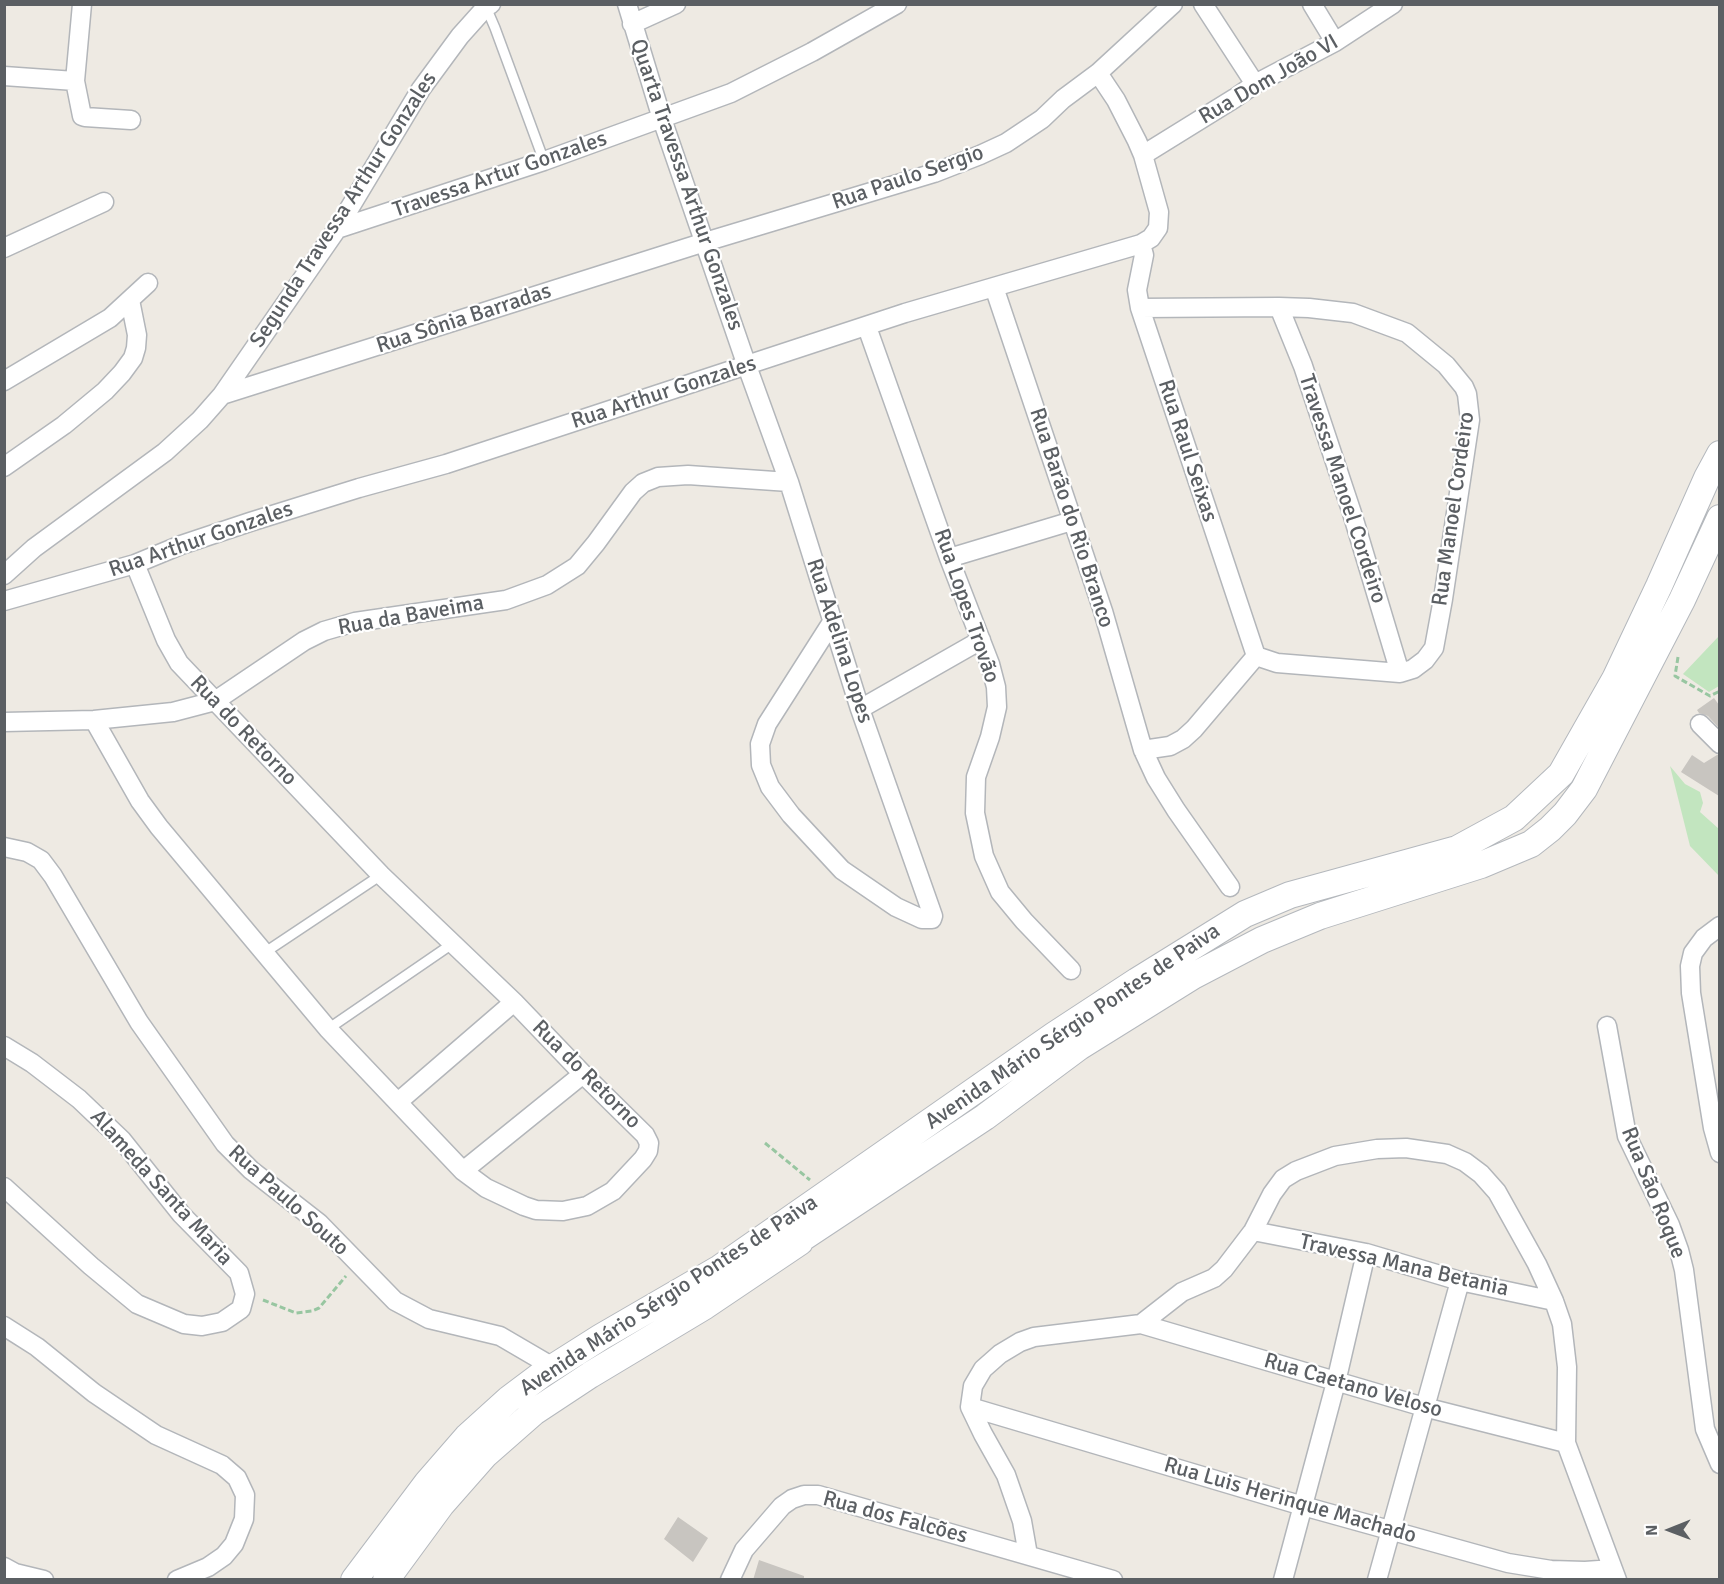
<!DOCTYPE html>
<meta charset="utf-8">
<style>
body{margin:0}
#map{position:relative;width:1724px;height:1584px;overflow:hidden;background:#eeeae3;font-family:Signika,sans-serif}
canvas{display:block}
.frame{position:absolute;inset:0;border:6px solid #5b5f63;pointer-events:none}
.north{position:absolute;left:1640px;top:1500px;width:60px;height:60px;-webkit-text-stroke:4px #fff;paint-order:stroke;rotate:269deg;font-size:16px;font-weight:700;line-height:24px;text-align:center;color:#5b5f63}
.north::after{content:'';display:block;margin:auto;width:21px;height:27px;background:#5b5f63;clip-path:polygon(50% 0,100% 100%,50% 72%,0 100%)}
</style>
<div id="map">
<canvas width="1724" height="1584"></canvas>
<div class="frame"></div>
<div class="north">N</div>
</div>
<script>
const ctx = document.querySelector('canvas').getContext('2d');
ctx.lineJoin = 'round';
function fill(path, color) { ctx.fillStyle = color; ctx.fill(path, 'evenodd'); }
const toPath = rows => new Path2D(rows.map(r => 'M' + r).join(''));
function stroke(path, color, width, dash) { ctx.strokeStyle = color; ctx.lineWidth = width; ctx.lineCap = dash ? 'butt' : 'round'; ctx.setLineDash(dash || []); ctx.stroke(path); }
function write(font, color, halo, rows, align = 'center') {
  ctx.font = font + ' Signika,sans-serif'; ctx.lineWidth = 4.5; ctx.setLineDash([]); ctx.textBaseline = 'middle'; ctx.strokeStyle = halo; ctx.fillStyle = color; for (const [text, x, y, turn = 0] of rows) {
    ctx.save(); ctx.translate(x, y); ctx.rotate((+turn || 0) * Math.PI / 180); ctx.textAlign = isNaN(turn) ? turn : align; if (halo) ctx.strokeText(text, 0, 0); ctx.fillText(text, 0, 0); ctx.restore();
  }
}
const green = toPath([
 [1719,636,1719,686,1709,692,1683,674],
 [1670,766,1685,784,1700,792,1703,803,1700,812,1719,829,1719,876,1690,846]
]);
const building = toPath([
 [1714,698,1719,705,1719,728,1708,716,1699,713,1697,710],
 [1692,755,1704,763,1717,755,1719,755,1719,796,1681,772],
 [678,1517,708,1538,693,1562,664,1539],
 [759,1560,804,1576,804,1580,753,1580]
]);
const path = toPath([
 [1678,657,1675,676,1710,696,1720,691],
 [765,1143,810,1180],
 [263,1300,296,1313,312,1311,319,1308,346,1276]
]);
const lane = toPath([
 [486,7,495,28,544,161],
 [264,953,381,875],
 [328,1029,452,944]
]);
const street = toPath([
 [82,4,75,81,82,116,85,117,131,120],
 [627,4,662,119,747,366,789,482,860,709,933,916,932,919,922,919,896,907,842,870,791,815,770,787,761,765,760,744,767,724,832,622],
 [1203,4,1255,84],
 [1312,4,1335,42],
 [632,24,676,4],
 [4,76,75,81],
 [1143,155,1235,98,1255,84,1335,42,1393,4],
 [337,229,544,161,731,93,812,52,897,4],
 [1141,244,1144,255,1137,290,1140,308,1256,656],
 [4,248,104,202],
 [994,287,1103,611,1143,750,1156,778,1176,810,1230,887],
 [1279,307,1303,366,1352,513,1400,673],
 [1140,308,1279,307,1309,308,1353,313,1407,333,1446,365,1464,387,1467,394,1470,420,1443,599,1434,648,1425,660,1413,669,1400,673,1277,663,1256,656],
 [867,327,949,558,990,664,996,687,997,707,990,737,976,777,975,813,984,856,1000,892,1024,921,1071,970],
 [4,381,110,318,148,283],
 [222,395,705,242,934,173,980,155,1006,143,1042,119,1063,99,1098,73,1173,4],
 [4,467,64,425,105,391,122,373,133,358,136,348,137,335,130,300],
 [949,558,1072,521],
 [4,575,34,548,165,452,200,420,222,395,337,229,421,89,460,36,486,7,491,4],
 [4,601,135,564,181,545,250,522,359,488,446,464,905,313,1141,244,1151,238,1158,228,1159,212,1143,155,1137,141,1116,100,1098,73],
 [860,709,981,640],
 [94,720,140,801,159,827,328,1029,463,1171,486,1188,524,1206,536,1210,563,1211,587,1206,613,1191,643,1159,648,1151,649,1143,645,1135,583,1074,514,1002,381,875,179,663,166,640,135,564],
 [4,722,94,720,173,712,215,701,304,641,324,631,355,622,506,600,547,585,577,566,596,543,633,492,643,483,658,477,688,475,789,482],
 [1700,724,1720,744],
 [1143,750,1170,746,1183,739,1194,729,1256,656],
 [4,847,27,852,41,860,53,876,139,1022,225,1144,251,1170,319,1223,395,1301,429,1319,500,1336,553,1367],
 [1720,926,1704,938,1693,953,1690,966,1691,993,1713,1128,1720,1153],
 [1607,1026,1627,1136,1670,1225,1679,1250,1684,1270,1705,1429,1720,1464],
 [4,1046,32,1063,79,1099,122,1140,181,1214,239,1273,245,1294,241,1309,222,1322,202,1326,184,1324,137,1304,91,1266,4,1187],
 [398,1102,514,1002],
 [463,1171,583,1074],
 [1253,1231,1366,1253,1460,1281,1554,1301],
 [1141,1324,1424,1407,1566,1443],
 [4,1326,37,1347,94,1393,156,1435,222,1465,237,1478,245,1495,244,1519,234,1544,224,1556,208,1567,177,1580],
 [970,1407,1303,1506,1508,1563,1551,1570,1585,1571,1613,1569],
 [1028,1555,1022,1521,1006,1475,983,1434,970,1407,973,1386,983,1369,1000,1354,1020,1342,1034,1337,1141,1324,1182,1292,1214,1278,1224,1269,1253,1231,1272,1194,1283,1179,1296,1171,1335,1156,1377,1149,1406,1148,1447,1154,1465,1162,1481,1174,1497,1192,1537,1264,1554,1301,1562,1324,1567,1367,1566,1443,1617,1580],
 [4,1567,15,1573,44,1580],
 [730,1580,744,1550,782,1506,792,1499,804,1495,818,1495,1113,1580],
 [1283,1580,1336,1382,1366,1253],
 [1377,1580,1460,1281]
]);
const secondary = toPath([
 [354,1580,427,1483,467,1437,509,1399,541,1375,601,1337,720,1268,1053,1036,1137,981,1245,914,1290,895,1457,849,1514,818,1561,774,1615,679,1659,586,1707,478,1720,454],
 [386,1580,441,1505,485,1455,534,1412,590,1375,705,1306,800,1242,801,1239,985,1117,1079,1047,1193,976,1262,940,1320,916,1481,865,1531,844,1550,829,1565,814,1584,789,1682,600,1720,518]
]);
const streetNames = [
 ["Rua Dom João VI",1269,80,-30],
 ["Travessa Artur Gonzales",500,175,-19],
 ["Rua Paulo Sergio",908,178,-19],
 ["Quarta Travessa Arthur Gonzales",686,185,71],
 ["Segunda Travessa Arthur Gonzales",344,210,-57],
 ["Rua Sônia Barradas",464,319,-18],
 ["Rua Arthur Gonzales",664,393,-18],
 ["Rua Raul Seixas",1187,451,72],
 ["Travessa Manoel Cordeiro",1342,489,72],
 ["Rua Manoel Cordeiro",1454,509,-82],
 ["Rua Barão do Rio Branco",1071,518,72],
 ["Rua Arthur Gonzales",201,540,-19],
 ["Rua Lopes Trovão",966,606,71],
 ["Rua da Baveima",411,616,-10],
 ["Rua Adelina Lopes",839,641,72],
 ["Rua do Retorno",243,731,46],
 ["Avenida Mário Sérgio Pontes de Paiva",1073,1027,-34],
 ["Rua do Retorno",586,1075,45],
 ["Alameda Santa Maria",161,1188,48],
 ["Rua São Roque",1653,1193,68],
 ["Rua Paulo Souto",288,1201,42],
 ["Travessa Mana Betania",1404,1266,13],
 ["Avenida Mário Sérgio Pontes de Paiva",669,1296,-33],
 ["Rua Caetano Veloso",1353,1386,16],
 ["Rua Luis Herinque Machado",1290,1501,16],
 ["Rua dos Falcões",895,1518,15]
];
fill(green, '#c2e5bf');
fill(building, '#c8c5c0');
stroke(lane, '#b3b6ba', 12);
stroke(street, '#b3b6ba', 21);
stroke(secondary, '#b4b8bd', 28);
stroke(path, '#98c6a1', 3, [6, 3]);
stroke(lane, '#fff', 9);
stroke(street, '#fff', 18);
stroke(secondary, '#fff', 26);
write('22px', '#5b5f63', '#fff', streetNames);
</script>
